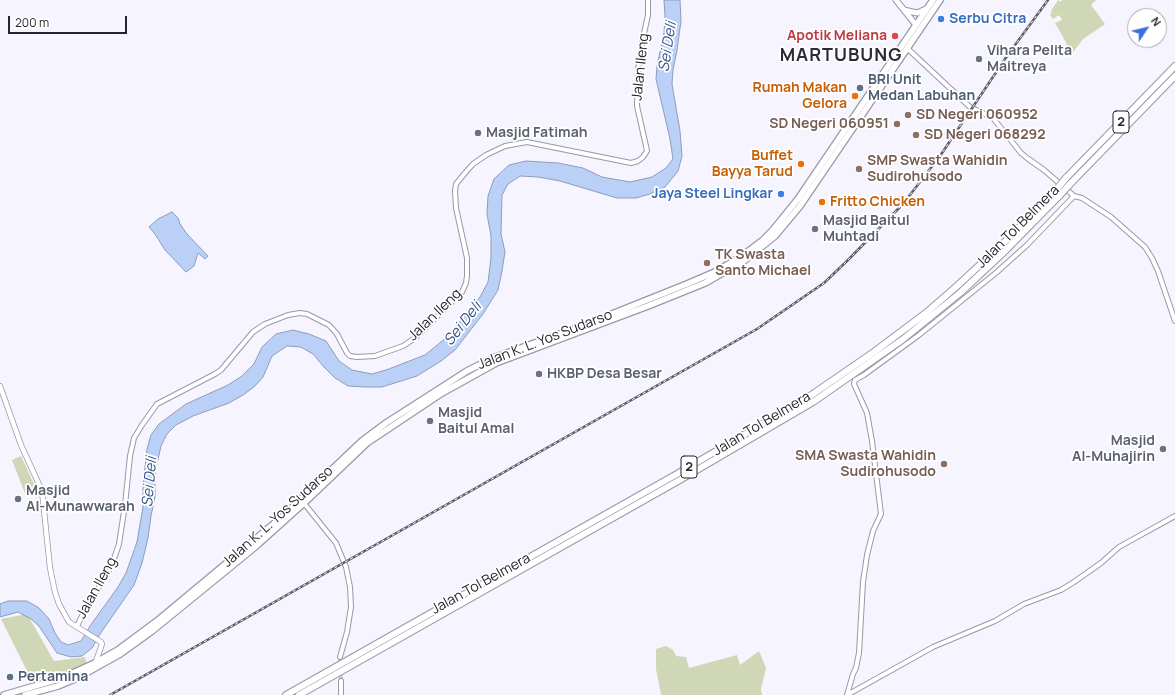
<!DOCTYPE html>
<style>
body{margin:0}
#map{position:relative;width:1175px;height:695px;overflow:hidden;background:#f6f4fe;font-family:Manrope,sans-serif}
canvas{display:block}
.north{position:absolute;left:1127px;top:8px;width:40px;height:40px;box-sizing:border-box;background:#fff;border:1px solid #a8a7aa;border-radius:50%;rotate:55deg;font-size:11px;font-weight:700;line-height:16px;text-align:center;color:#25242a}
.north::after{content:'';display:block;margin:auto;width:14px;height:18px;background:#3f6edf;clip-path:polygon(50% 0,100% 100%,50% 72%,0 100%)}
.scale{position:absolute;left:8px;top:16px;width:119px;height:18px;box-sizing:border-box;border:2px solid #25242a;border-top:0;padding-left:5px;font-size:12px;line-height:14px;white-space:nowrap;color:#25242a;-webkit-text-stroke:3px #fff;paint-order:stroke}
</style>
<div id="map">
<canvas width="1175" height="695"></canvas>
<div class="north">N</div>
<div class="scale">200 m</div>
</div>
<script>
const ctx = document.querySelector('canvas').getContext('2d');
ctx.lineJoin = 'round';
function fill(path, color) { ctx.fillStyle = color; ctx.fill(path, 'evenodd'); }
const toPath = rows => new Path2D(rows.map(r => 'M' + r).join(''));
function stroke(path, color, width, dash) { ctx.strokeStyle = color; ctx.lineWidth = width; ctx.lineCap = dash ? 'butt' : 'round'; ctx.setLineDash(dash || []); ctx.stroke(path); }
function write(font, color, halo, rows, align = 'center') {
  ctx.font = font + ' Manrope,sans-serif'; ctx.lineWidth = 3.5; ctx.setLineDash([]); ctx.textBaseline = 'middle'; ctx.strokeStyle = halo; ctx.fillStyle = color; for (const [text, x, y, turn = 0] of rows) {
    ctx.save(); ctx.translate(x, y); ctx.rotate((+turn || 0) * Math.PI / 180); ctx.textAlign = isNaN(turn) ? turn : align; if (halo) ctx.strokeText(text, 0, 0); ctx.fillText(text, 0, 0); ctx.restore();
  }
}
const green = toPath([
 [1058,0,1061,2,1062,0,1096,0,1091,5,1105,24,1083,39,1071,55,1065,46,1067,44,1055,23,1062,20,1059,15,1053,19,1050,15,1052,12,1051,11],
 [21,456,38,493,26,496,12,460],
 [27,614,54,661,85,657,87,666,35,687,1,619],
 [666,646,673,650,676,656,686,657,689,668,737,655,740,665,759,651,766,668,761,689,762,695,661,695,656,669,656,649]
]);
const water = toPath([
 [664,0,680,0,681,21,677,50,673,70,672,84,680,131,682,156,678,171,665,187,650,194,636,198,617,198,560,181,538,177,520,176,508,184,502,195,501,234,505,252,502,271,498,290,483,314,455,350,441,361,417,376,382,387,364,387,348,386,335,378,324,367,313,354,301,347,287,346,272,356,263,377,254,387,243,395,229,403,193,416,176,425,167,434,161,446,155,473,155,497,151,516,148,538,142,563,134,585,100,634,92,648,82,656,71,657,57,653,39,626,31,619,18,612,0,617,0,604,8,601,27,601,39,608,49,619,55,633,61,642,68,645,81,641,90,626,118,587,126,573,137,542,143,507,143,486,147,449,151,435,159,424,186,404,228,385,242,376,254,364,262,347,276,334,293,330,309,334,326,341,339,361,352,370,372,374,386,370,425,355,447,337,480,297,488,282,491,258,491,236,487,214,488,196,494,179,509,165,526,161,558,163,583,168,602,177,630,182,652,177,666,168,673,159,670,139,656,79,657,66,664,33,665,16,664,0],
 [172,212,178,218,180,224,187,234,208,256,205,259,198,253,194,266,186,272,165,250,155,234,149,227,158,219,172,212]
]);
const tertiaryTunnel = toPath([
 [340,657,341,681]
]);
const tertiary = toPath([
 [907,48,970,107,993,118,1021,153,1027,158,1044,170,1074,196,1082,198,1111,217,1145,247,1152,258,1158,271,1175,321],
 [303,502,336,543,346,567,350,587,351,607,347,632,340,657],
 [77,626,87,606,108,573,115,556,119,544,125,505,130,456,134,438,142,425,157,404,215,374,221,370,253,332,265,324,288,315,300,313,307,314,329,325,337,334,347,353,350,356,357,357,375,356,403,346,415,338,462,292,466,283,467,276,467,258,456,208,455,191,456,184,465,173,473,164,486,155,505,146,527,142,631,163,638,161,643,157,647,151,646,146,637,106,638,70,643,38,648,15,648,0],
 [341,681,341,695],
 [847,695,853,674,856,668,859,653,863,582,867,555,873,531,881,514,872,441,867,413,854,384,855,380,864,375,919,335,997,272,1027,245,1074,196],
 [847,695,933,647,995,621,1024,604,1061,590,1074,582,1101,563,1119,547,1175,516]
]);
const secondary = toPath([
 [0,386,21,445,42,491,50,568,55,592,59,604,69,622,101,642,102,644,95,664]
]);
const primary = toPath([
 [896,0,916,25],
 [904,10,917,13,926,9]
]);
const trunk = toPath([
 [4,695,62,678,95,663,118,650,157,621,283,516,362,441,386,423,467,371,493,358,582,326,687,284,715,272,742,256,762,241,773,230,798,199,933,0],
 [25,695,58,686,77,678,120,654,152,631,255,547,304,503,367,443,442,393,496,363,648,306,705,283,745,260,775,236,800,206,940,0]
]);
const motorway = toPath([
 [1066,178,1175,66],
 [1071,183,1175,76],
 [286,695,677,474,810,396,874,352,926,313,957,286,1009,238,1056,190],
 [299,695,678,481,813,402,902,340,960,293,1006,250,1060,195]
]);
const rail = toPath([
 [110,695,757,329,824,283,847,261,903,204,940,156,1007,56,1048,0]
]);
const motorwayBridge = toPath([
 [1056,190,1066,178],
 [1060,195,1071,183]
]);
const markers = [
 [941,19,4,"#3f7fe0"],
 [895,36,4,"#e0444e"],
 [979,59,4,"#6b7280"],
 [860,88,4,"#5c6f8a"],
 [855,96,4,"#e8710a"],
 [908,115,4,"#8d6e63"],
 [897,124,4,"#8d6e63"],
 [478,133,4,"#6b7280"],
 [916,135,4,"#8d6e63"],
 [801,164,4,"#e8710a"],
 [859,169,4,"#8d6e63"],
 [781,194,4,"#3f7fe0"],
 [822,202,4,"#e8710a"],
 [815,229,4,"#6b7280"],
 [707,263,4,"#8d6e63"],
 [539,374,4,"#6b7280"],
 [430,421,4,"#6b7280"],
 [1163,449,4,"#6b7280"],
 [944,464,4,"#8d6e63"],
 [18,499,4,"#6b7280"],
 [10,677,4,"#5c6f8a"]
];
const shields = [
 [1121,122,16],
 [689,467,16]
];
const shieldNames = [
 ["2",1121,122],
 ["2",689,467]
];
const shopNames = [
 ["Serbu Citra",949,19],
 ["Jaya Steel Lingkar",773,194,"right"]
];
const healthNames = [
 ["Apotik Meliana",887,36]
];
const worshipNames = [
 ["Vihara Pelita",987,51],
 ["Maitreya",987,67],
 ["Masjid Fatimah",486,133],
 ["Masjid Baitul",823,221],
 ["Muhtadi",823,237],
 ["HKBP Desa Besar",547,374],
 ["Masjid",438,413],
 ["Baitul Amal",438,429],
 ["Masjid",1155,441,"right"],
 ["Al-Muhajirin",1155,457,"right"],
 ["Masjid",26,491],
 ["Al-Munawwarah",26,507]
];
const streetNames = [
 ["Jalan Ileng",641,67,-84],
 ["Jalan Tol Belmera",1018,227,-45],
 ["Jalan Ileng",435,315,-44],
 ["Jalan K. L. Yos Sudarso",545,340,-21],
 ["Jalan Tol Belmera",762,424,-31],
 ["Jalan K. L. Yos Sudarso",278,517,-42],
 ["Jalan Tol Belmera",481,584,-29],
 ["Jalan Ileng",97,588,-61]
];
const serviceNames = [
 ["BRI Unit",868,80],
 ["Medan Labuhan",868,96],
 ["Pertamina",18,677]
];
const foodNames = [
 ["Rumah Makan",847,88],
 ["Gelora",847,104],
 ["Buffet",793,156],
 ["Bayya Tarud",793,172],
 ["Fritto Chicken",830,202,"left"]
];
const educationNames = [
 ["SD Negeri 060952",916,115],
 ["SD Negeri 060951",889,124,"right"],
 ["SD Negeri 068292",924,135],
 ["SMP Swasta Wahidin",867,161],
 ["Sudirohusodo",867,177],
 ["TK Swasta",715,255],
 ["Santo Michael",715,271],
 ["SMA Swasta Wahidin",936,456,"right"],
 ["Sudirohusodo",936,472,"right"]
];
const waterNames = [
 ["Sei Deli",668,47,-81],
 ["Sei Deli",463,324,-52],
 ["Sei Deli",150,482,-85]
];
const districtNames = [
 ["MARTUBUNG",841,56]
];
fill(green, '#cfd7b6');
fill(water, '#bbd0f6');
stroke(water, '#8e9cb9', 1);
stroke(tertiaryTunnel, '#cccad4', 4, [4, 2]);
stroke(tertiary, '#9b97a6', 6);
stroke(secondary, '#9b97a6', 6);
stroke(primary, '#9b97a6', 7);
stroke(trunk, '#9b97a6', 8);
stroke(motorway, '#9b97a6', 8);
stroke(tertiary, '#fff', 4);
stroke(secondary, '#fff', 4.5);
stroke(primary, '#fff', 5);
stroke(trunk, '#fff', 5.5);
stroke(motorway, '#fff', 6);
stroke(rail, '#5e5c63', 2.5);
stroke(rail, '#fff', 1, [3]);
stroke(motorwayBridge, '#9b97a6', 8, []);
stroke(motorwayBridge, '#fff', 6);
for (const [x, y, r, color] of markers) { const dot = new Path2D(); dot.arc(x, y, r, 0, 2 * Math.PI); ctx.fillStyle = color; ctx.fill(dot); stroke(dot, '#fff', 1.5); }
for (const [x, y, w] of shields) { const box = new Path2D(); box.roundRect(x - w / 2, y - 11, w, 22, 3); ctx.fillStyle = '#fff'; ctx.fill(box); stroke(box, '#25242a', 1); }
write('bold 13px', '#25242a', null, shieldNames);
write('bold 14px', '#366cbe', '#fff', shopNames, 'left');
write('bold 14px', '#be3a42', '#fff', healthNames, 'right');
write('bold 14px', '#5b616d', '#fff', worshipNames, 'left');
write('14px', '#25242a', '#fff', streetNames);
write('bold 14px', '#4e5e75', '#fff', serviceNames, 'left');
write('bold 14px', '#c56008', '#fff', foodNames, 'right');
write('bold 14px', '#785e54', '#fff', educationNames, 'left');
write('italic 15px', '#33518b', '#fff', waterNames);
ctx.letterSpacing = '1px';
write('bold 18px', '#2e2a36', '#fff', districtNames);
ctx.letterSpacing = '0px';
</script>
